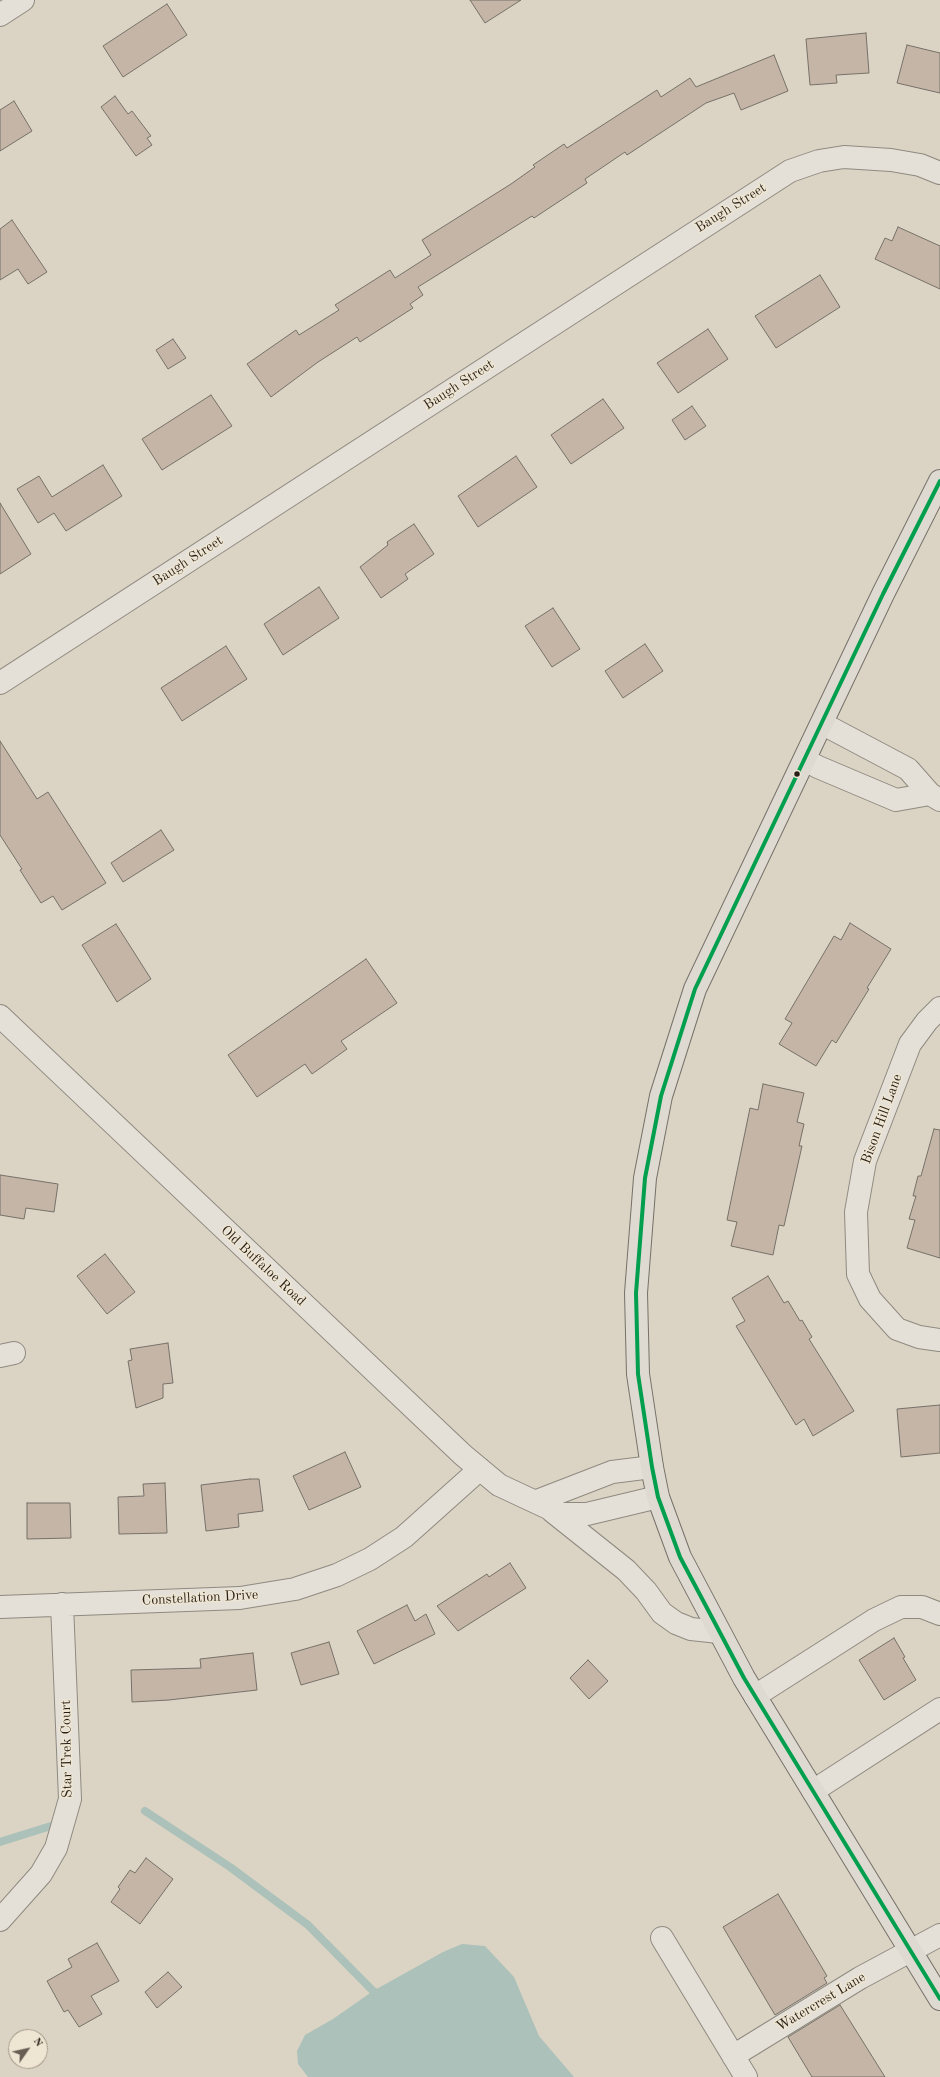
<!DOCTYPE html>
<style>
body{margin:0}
#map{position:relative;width:940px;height:2077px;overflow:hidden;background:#dbd4c4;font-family:"Old Standard TT",serif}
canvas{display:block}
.north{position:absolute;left:8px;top:2029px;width:40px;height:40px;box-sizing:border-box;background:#eee6d2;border:1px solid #a09688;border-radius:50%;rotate:56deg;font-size:11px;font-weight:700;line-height:16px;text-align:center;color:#2a1f18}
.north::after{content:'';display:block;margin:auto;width:14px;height:18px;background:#685e54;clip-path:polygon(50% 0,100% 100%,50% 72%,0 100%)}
</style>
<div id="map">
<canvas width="940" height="2077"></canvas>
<div class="north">N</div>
</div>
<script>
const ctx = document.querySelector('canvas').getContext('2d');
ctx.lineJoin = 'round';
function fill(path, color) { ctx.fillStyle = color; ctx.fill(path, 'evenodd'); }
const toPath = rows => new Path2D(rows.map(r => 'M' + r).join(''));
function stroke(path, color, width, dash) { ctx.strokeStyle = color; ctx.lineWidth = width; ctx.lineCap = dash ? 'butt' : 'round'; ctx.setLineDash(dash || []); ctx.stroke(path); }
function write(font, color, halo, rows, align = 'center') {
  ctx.font = font + ' "Old Standard TT",serif'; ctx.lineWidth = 3; ctx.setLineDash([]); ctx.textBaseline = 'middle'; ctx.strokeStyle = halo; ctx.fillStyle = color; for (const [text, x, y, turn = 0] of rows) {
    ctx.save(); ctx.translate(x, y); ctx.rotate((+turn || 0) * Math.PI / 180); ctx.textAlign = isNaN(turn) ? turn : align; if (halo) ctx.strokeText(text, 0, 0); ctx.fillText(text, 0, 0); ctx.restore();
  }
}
const water = toPath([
 [462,1944,485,1946,514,1977,539,2036,574,2077,308,2077,298,2064,297,2051,305,2035,333,2019,373,1991,443,1952]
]);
const stream = toPath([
 [145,1811,230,1867,308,1925,373,1991,383,1997],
 [0,1842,51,1826]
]);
const building = toPath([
 [470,0,521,0,485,23,470,0],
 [167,4,187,35,123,77,103,46,167,4],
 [866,33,869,73,836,75,837,83,810,85,806,39,866,33],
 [907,45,940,53,940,93,897,83,907,45],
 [774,55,788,91,741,110,734,93,706,103,627,155,625,152,585,179,587,183,534,218,532,216,418,287,423,295,410,304,413,308,360,342,357,337,318,362,271,397,247,364,296,330,299,335,339,310,335,305,390,270,395,278,431,255,422,240,511,184,535,167,533,165,564,144,567,148,657,90,661,97,690,78,696,87,774,55],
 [115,96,128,114,132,111,151,136,147,138,152,145,136,156,101,107,115,96],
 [14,101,32,131,0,151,0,110,14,101],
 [12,220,47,272,28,284,18,269,0,280,0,229,12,220],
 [898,227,940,246,940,289,875,259,885,238,892,241,898,227],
 [820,275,840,307,776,348,755,316,820,275],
 [708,329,728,359,678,393,657,363,708,329],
 [173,339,186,358,168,369,156,350,173,339],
 [211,395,232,426,162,470,142,439,211,395],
 [603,399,624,428,571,464,551,435,603,399],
 [692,406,706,426,685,440,672,420,692,406],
 [516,456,537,487,478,527,458,496,516,456],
 [103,465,122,496,66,531,54,513,38,523,17,489,39,476,52,497,103,465],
 [0,503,31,554,0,574,0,503],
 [414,524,434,554,405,574,408,579,381,598,360,567,388,545,387,542,414,524],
 [319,587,339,618,283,655,264,624,319,587],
 [553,608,580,649,552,667,525,626,553,608],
 [645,644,663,671,623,698,605,671,645,644],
 [226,646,247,679,182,721,161,688,226,646],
 [0,741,37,799,48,792,106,883,62,910,53,896,41,903,20,870,22,869,0,835,0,741],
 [161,830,174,850,123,882,111,863,161,830],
 [850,923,891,949,867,988,869,989,836,1043,832,1040,816,1066,779,1044,792,1023,785,1019,834,936,841,940,850,923],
 [116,924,151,979,117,1002,82,945,116,924],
 [366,959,397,1003,341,1041,347,1049,312,1074,305,1064,257,1097,228,1055,366,959],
 [763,1084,804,1093,797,1122,804,1124,799,1146,802,1146,784,1226,779,1225,773,1255,731,1246,737,1222,727,1220,750,1108,758,1110,763,1084],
 [934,1129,940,1130,940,1258,907,1248,915,1220,909,1219,916,1196,913,1196,918,1176,921,1176,934,1129],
 [0,1175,58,1184,54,1212,26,1208,24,1219,0,1215,0,1175],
 [105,1254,135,1292,107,1314,77,1276,105,1254],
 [768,1276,784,1303,788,1301,800,1321,802,1320,812,1337,809,1339,854,1411,813,1436,804,1419,796,1425,736,1326,745,1321,732,1298,768,1276],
 [168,1343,173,1383,163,1384,163,1398,136,1408,128,1361,132,1360,130,1349,168,1343],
 [940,1405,940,1453,901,1457,897,1409,940,1405],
 [345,1452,361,1487,309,1510,293,1476,345,1452],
 [250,1479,259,1479,263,1511,238,1514,239,1527,206,1531,201,1485,250,1479],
 [165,1483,167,1533,119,1534,118,1497,144,1496,143,1484,165,1483],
 [27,1503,70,1503,71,1538,27,1539,27,1503],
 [510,1563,526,1588,458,1631,437,1606,487,1574,489,1577,510,1563],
 [407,1605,415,1621,426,1614,435,1634,374,1664,357,1631,407,1605],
 [894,1638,905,1657,903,1658,916,1680,884,1700,859,1660,894,1638],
 [329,1642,339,1674,301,1685,291,1653,329,1642],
 [253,1653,257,1690,169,1700,132,1702,131,1670,201,1668,200,1659,253,1653],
 [588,1660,608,1681,589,1699,570,1678,588,1660],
 [146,1858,173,1879,140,1924,111,1902,120,1889,118,1887,130,1870,135,1873,146,1858],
 [778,1894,827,1976,824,1978,827,1983,775,2015,723,1927,778,1894],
 [97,1943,119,1981,91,1996,102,2014,79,2027,68,2010,64,2012,47,1981,72,1967,68,1959,97,1943],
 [168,1972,182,1987,157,2008,145,1992,168,1972],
 [840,2005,885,2077,812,2077,788,2037,840,2005]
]);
const minor = toPath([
 [0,15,23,0],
 [0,683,790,171,819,161,844,157,891,160,920,165,940,173],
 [823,724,908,769,930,794,940,800],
 [805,760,818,767,896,800,930,794],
 [940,1008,927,1021,910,1044,865,1161,856,1212,858,1274,870,1299,897,1329,919,1337,940,1340],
 [0,1016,463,1455,499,1485,561,1514,587,1514,658,1497],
 [0,1356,14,1353],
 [537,1501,612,1472,652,1467],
 [552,1511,626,1570,646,1591,662,1613,676,1623,691,1629,719,1632],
 [0,1607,240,1598,295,1589,337,1575,370,1559,404,1537,480,1469],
 [755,1696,874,1620,901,1607,922,1607,940,1614],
 [813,1791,940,1709],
 [0,1920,41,1874,56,1848,70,1799,62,1604],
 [662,1938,746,2077],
 [733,2056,860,1978,940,1935]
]);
const major = toPath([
 [940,481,883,594,695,989,661,1096,645,1178,636,1293,638,1374,652,1467,658,1497,680,1557,744,1678,940,1999]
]);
const bus1 = toPath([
 [940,481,883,594,695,989,661,1096,645,1178,636,1293,638,1374,652,1467,658,1497,680,1557,744,1678,940,1999]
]);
const markers = [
 [797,774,3.5,"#2a1f18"]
];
const streetNames = [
 ["Baugh Street",731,208,-32],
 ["Baugh Street",459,385,-33],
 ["Baugh Street",188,561,-33],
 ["Bison Hill Lane",882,1119,-70],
 ["Old Buffaloe Road",263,1266,43],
 ["Constellation Drive",200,1598,-3],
 ["Star Trek Court",67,1749,-91],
 ["Watercrest Lane",821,2002,-31]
];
fill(water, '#abc1b9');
stroke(stream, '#abc1b9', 8);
fill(building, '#c5b5a6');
stroke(building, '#767169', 1);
stroke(minor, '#8f8a80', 24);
stroke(major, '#767169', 24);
stroke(minor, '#e4e0d8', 22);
stroke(major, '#dedad1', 22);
stroke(bus1, '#029f4e', 4);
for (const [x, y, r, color] of markers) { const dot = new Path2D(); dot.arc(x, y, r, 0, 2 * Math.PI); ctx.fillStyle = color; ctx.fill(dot); stroke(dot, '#eee6d2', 1.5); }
write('14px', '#2a1f18', '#eee6d2', streetNames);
</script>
